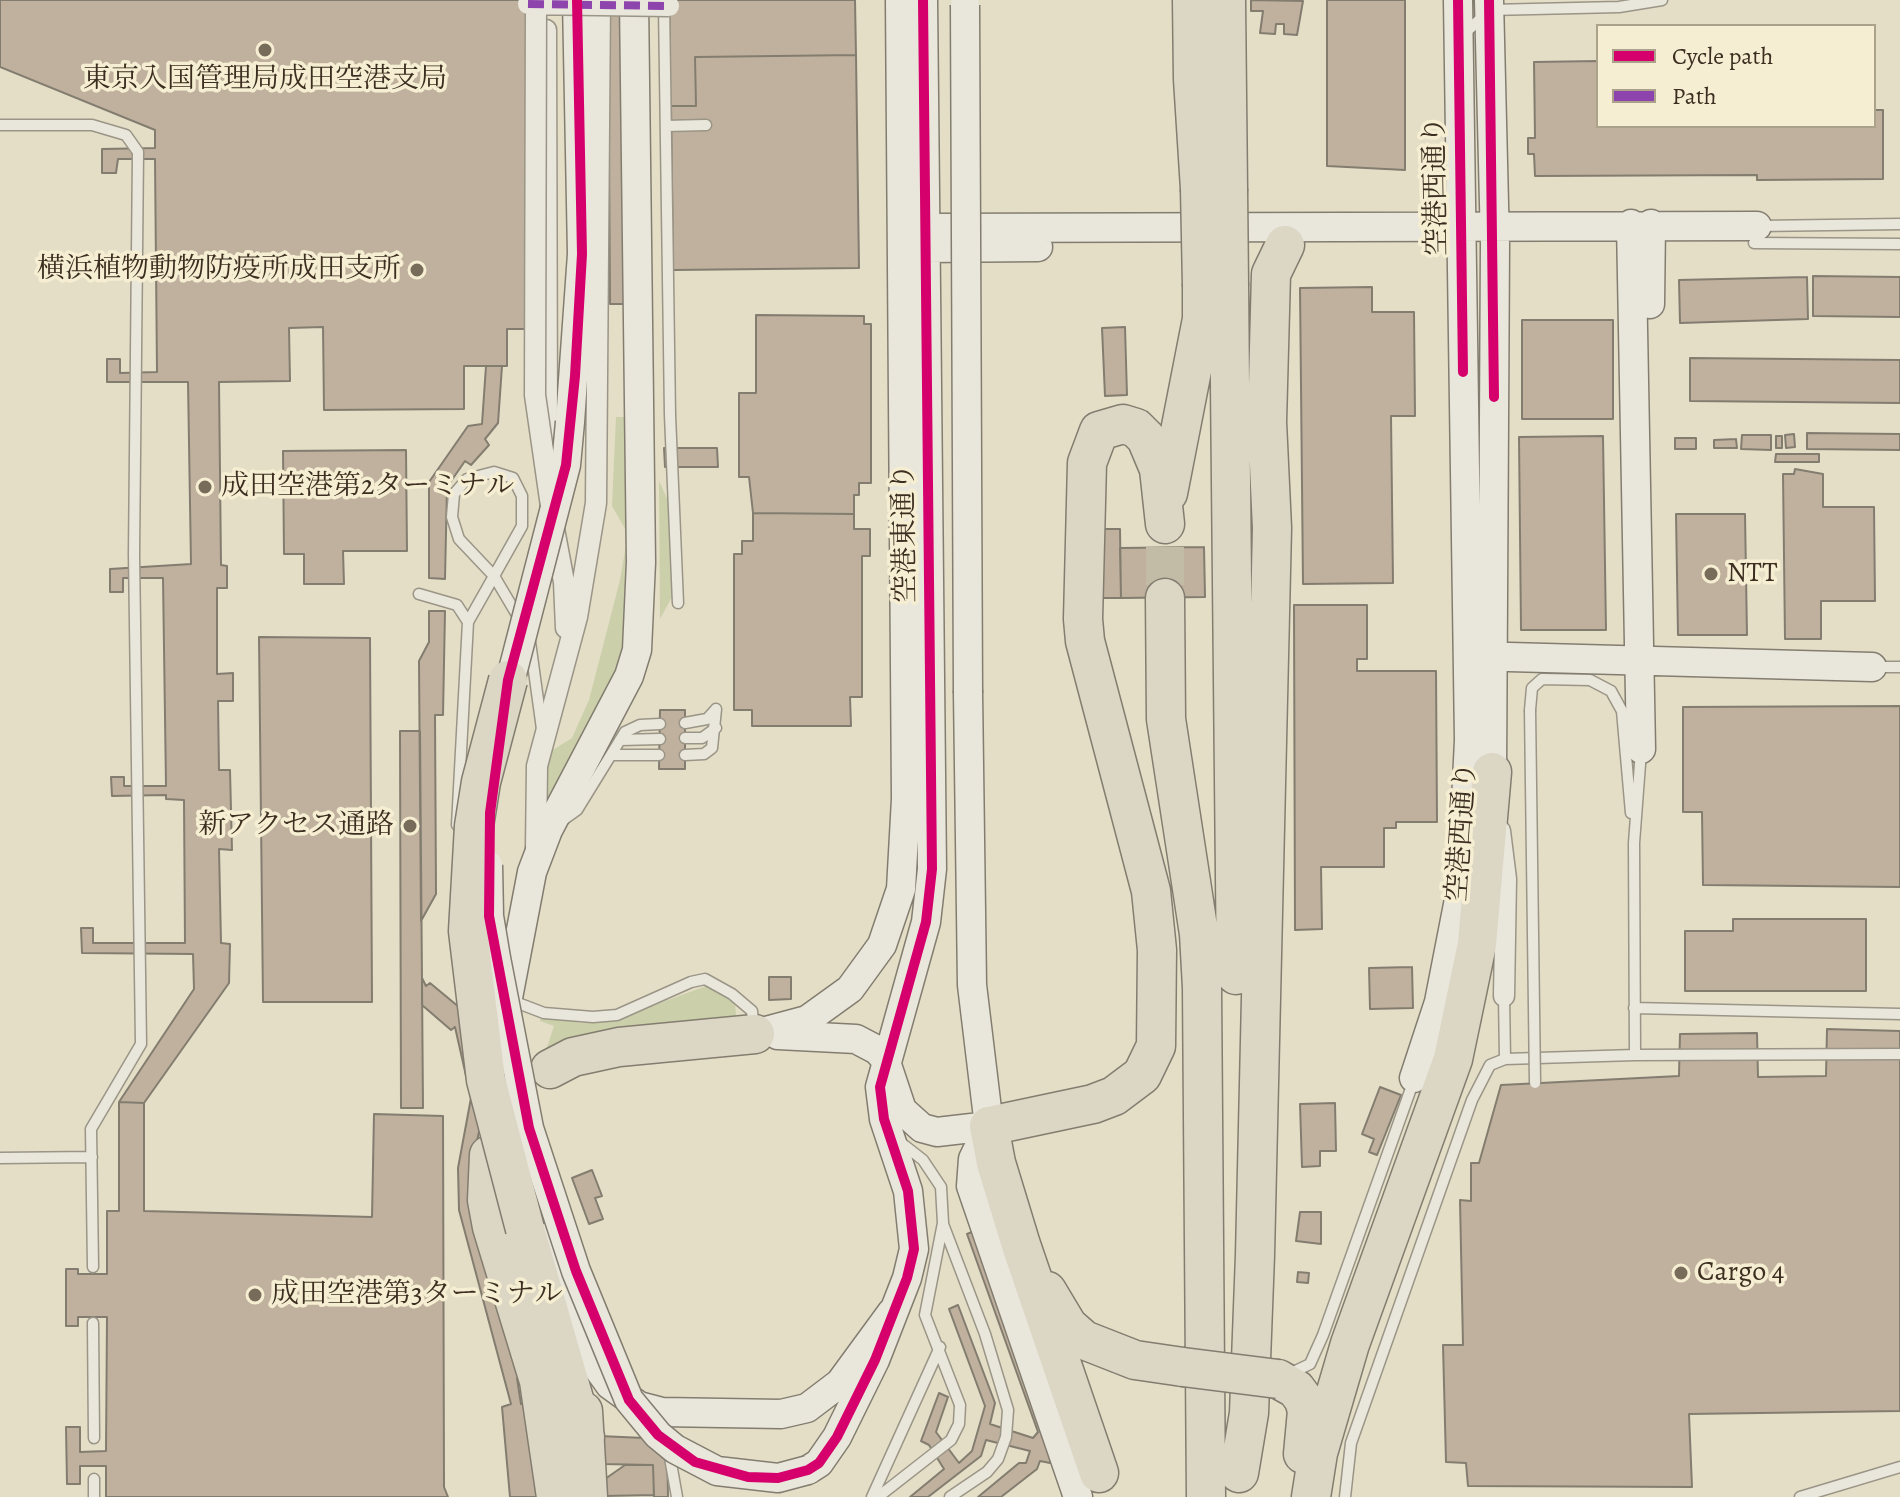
<!DOCTYPE html>
<meta charset="utf-8">
<style>
body{margin:0}
#map{position:relative;width:1900px;height:1497px;overflow:hidden;background:#e4dec7;font-family:Alegreya,serif}
canvas{display:block}
.legend{position:absolute;left:1596px;top:24px;width:280px;height:104px;box-sizing:border-box;background:#f6eed2;border:2px solid #aca18b;margin:0;padding:10px 14px;list-style:none;font-size:24px;color:#3c2e20}
.legend li{display:flex;align-items:center;gap:16px;height:40px}
.legend b{width:40px;border:2px solid #aca18b}
</style>
<div id="map">
<canvas width="1900" height="1497"></canvas>
<ul class="legend">
<li><b style="height:10px;background:#d6006c"></b>Cycle path</li>
<li><b style="height:10px;background:#8e44ad"></b>Path</li>
</ul>
</div>
<script>
const ctx = document.querySelector('canvas').getContext('2d');
ctx.lineJoin = 'round';
function fill(path, color) { ctx.fillStyle = color; ctx.fill(path, 'evenodd'); }
const toPath = rows => new Path2D(rows.map(r => 'M' + r).join(''));
function stroke(path, color, width, dash) { ctx.strokeStyle = color; ctx.lineWidth = width; ctx.lineCap = dash ? 'butt' : 'round'; ctx.setLineDash(dash || []); ctx.stroke(path); }
function write(font, color, halo, rows, align = 'center') {
  ctx.font = font + ' Alegreya,"Noto Serif JP",serif'; ctx.lineWidth = 7; ctx.setLineDash([]); ctx.textBaseline = 'middle'; ctx.strokeStyle = halo; ctx.fillStyle = color; for (const [text, x, y, turn = 0] of rows) {
    ctx.save(); ctx.translate(x, y); ctx.rotate((+turn || 0) * Math.PI / 180); ctx.textAlign = isNaN(turn) ? turn : align; if (halo) ctx.strokeText(text, 0, 0); ctx.fillText(text, 0, 0); ctx.restore();
  }
}
const green = toPath([
 [616,417,629,417,632,648,548,809,544,792,546,762,551,751,572,738,589,700,620,580,628,534,612,506],
 [659,481,672,509,675,550,672,597,660,619],
 [706,986,735,1003,737,1025,544,1056,554,1026,540,1021,541,1015,581,1023,614,1020]
]);
const building = toPath([
 [0,0,528,0,532,329,507,329,507,366,464,366,464,409,324,410,323,327,289,328,290,381,219,382,221,565,227,566,227,588,217,588,217,674,233,673,233,701,218,701,219,770,230,770,232,850,219,849,221,943,230,944,229,983,144,1103,119,1102,194,989,193,954,82,953,81,928,93,928,93,943,185,943,184,800,166,799,166,795,112,796,111,777,124,777,124,786,166,786,163,578,123,578,123,592,110,592,110,569,191,564,188,382,107,382,107,359,120,359,120,373,157,372,155,159,118,159,116,173,102,173,102,149,155,148,155,130,0,67,0,0],
 [608,0,627,0,629,304,610,304,608,0],
 [669,0,855,0,856,55,695,57,696,106,664,106,664,60,670,60,669,0],
 [1251,0,1303,1,1297,35,1284,34,1284,24,1276,24,1275,34,1260,33,1263,11,1251,11,1251,0],
 [1327,0,1405,0,1405,170,1327,166,1327,0],
 [856,55,859,268,673,270,671,106,696,106,695,57,856,55],
 [1598,61,1598,126,1874,126,1874,110,1883,110,1883,179,1757,180,1757,175,1535,176,1534,154,1528,154,1528,138,1535,138,1534,62,1598,61],
 [1813,276,1900,277,1900,317,1813,316,1813,276],
 [1807,277,1808,319,1680,323,1679,280,1807,277],
 [1372,287,1372,312,1414,312,1415,416,1391,416,1393,583,1303,584,1300,288,1372,287],
 [756,315,864,316,864,324,871,324,871,483,859,483,859,495,854,495,854,514,753,513,749,477,739,477,739,393,756,393,756,315],
 [1522,320,1613,320,1613,419,1522,419,1522,320],
 [1125,327,1127,395,1105,396,1102,328,1125,327],
 [1690,358,1900,360,1900,403,1690,401,1690,358],
 [486,366,502,366,498,423,485,439,489,445,471,465,465,461,447,487,445,579,429,578,429,482,468,426,482,424,486,366],
 [1807,433,1900,434,1900,450,1807,449,1807,433],
 [1794,434,1795,447,1786,448,1785,435,1794,434],
 [1742,435,1771,435,1771,450,1741,449,1742,435],
 [1603,436,1606,630,1521,630,1519,437,1603,436],
 [1776,436,1782,436,1782,448,1776,448,1776,436],
 [1675,438,1696,438,1696,449,1675,449,1675,438],
 [1736,439,1737,448,1714,448,1714,440,1736,439],
 [664,448,717,448,718,467,665,467,664,448],
 [406,450,407,551,343,551,344,584,304,584,304,554,284,554,283,451,406,450],
 [1776,454,1819,454,1819,462,1775,462,1776,454],
 [1795,469,1823,474,1823,507,1874,507,1875,601,1821,601,1821,639,1785,639,1783,474,1794,474,1795,469],
 [753,513,854,514,854,529,870,529,870,556,862,556,862,697,850,697,851,726,752,726,752,710,734,710,734,554,742,554,742,541,753,541,753,513],
 [1676,514,1745,514,1747,635,1678,635,1676,514],
 [1090,529,1120,529,1121,598,1091,598,1090,529],
 [1204,547,1205,597,1121,598,1120,548,1204,547],
 [1294,605,1367,605,1367,659,1357,659,1357,671,1436,671,1437,822,1396,822,1396,828,1384,828,1384,867,1321,867,1322,929,1295,930,1294,605],
 [429,611,445,611,443,715,435,715,436,894,421,921,419,661,429,642,429,611],
 [259,637,370,638,372,1002,263,1002,259,637],
 [1900,706,1900,887,1703,885,1702,812,1683,812,1683,707,1900,706],
 [660,710,685,710,685,769,659,769,660,710],
 [400,731,420,731,423,1108,401,1108,400,731],
 [1733,919,1866,919,1866,991,1685,991,1685,931,1733,931,1733,919],
 [1412,967,1413,1008,1370,1009,1369,968,1412,967],
 [769,977,791,977,791,999,769,1000,769,977],
 [422,978,426,986,430,983,465,1012,484,1110,469,1176,474,1221,523,1374,517,1378,521,1404,528,1403,540,1497,510,1497,502,1407,511,1404,459,1210,458,1168,471,1098,455,1027,451,1030,422,1005,422,978],
 [1827,1029,1900,1031,1900,1411,1689,1414,1692,1487,1468,1486,1466,1463,1446,1462,1443,1345,1463,1345,1460,1200,1471,1201,1471,1163,1479,1163,1501,1085,1679,1076,1680,1034,1757,1033,1758,1077,1826,1076,1827,1029],
 [1380,1087,1401,1095,1377,1155,1369,1152,1374,1139,1362,1134,1380,1087],
 [119,1102,144,1103,144,1211,372,1217,374,1114,443,1116,444,1487,448,1497,106,1497,106,1466,80,1466,80,1484,67,1484,66,1427,80,1427,80,1452,106,1451,107,1317,78,1317,78,1326,66,1326,66,1269,78,1269,78,1274,107,1274,107,1211,119,1211,119,1102],
 [1335,1103,1336,1151,1320,1151,1320,1166,1302,1167,1300,1104,1335,1103],
 [592,1170,602,1196,595,1198,603,1219,589,1224,572,1178,592,1170],
 [1300,1212,1321,1212,1321,1244,1296,1241,1300,1212],
 [977,1230,1054,1445,1050,1463,1040,1461,1037,1469,1001,1497,978,1497,1019,1463,1026,1463,1030,1451,986,1440,981,1456,928,1497,910,1497,944,1469,929,1445,921,1441,939,1393,948,1397,936,1432,959,1463,972,1451,985,1406,949,1309,958,1305,995,1403,990,1424,1033,1438,1038,1432,967,1234,977,1230],
 [1298,1272,1309,1273,1308,1283,1297,1282,1298,1272],
 [599,1436,667,1439,668,1497,654,1497,653,1465,602,1464,599,1436],
 [625,1465,653,1465,654,1495,555,1497,605,1479,625,1465]
]);
const highwayTunnel = toPath([
 [1165,547,1165,598]
]);
const lane = toPath([
 [664,6,670,415,678,603],
 [1466,32,1490,10,1619,7,1662,0],
 [0,125,92,125,126,135,138,152,134,554,141,1044,91,1129,93,1267],
 [666,126,706,125],
 [1759,226,1900,224],
 [1754,243,1900,244],
 [419,594,457,605,468,622],
 [530,642,542,729],
 [1874,667,1900,667],
 [1530,710,1532,688,1542,679,1590,680,1611,691,1622,711,1631,813],
 [685,723,707,719,716,709],
 [685,738,702,738,716,728],
 [620,740,660,739],
 [611,755,659,755],
 [685,755,704,754,712,748,716,709],
 [563,820,577,810,625,732,640,725,660,724],
 [457,825,468,622,494,576,522,526,522,496,513,478,494,472,467,479,454,494,452,517,459,539,494,576,520,620],
 [1504,996,1505,1059],
 [510,1000,544,1013,593,1017,617,1015,691,982,705,979,732,994,752,1011,754,1029],
 [1634,1008,1900,1014],
 [1635,1055,1634,843,1641,751],
 [0,1158,92,1157],
 [943,1224,985,1334,1008,1410,1006,1437,998,1459,987,1472,950,1497],
 [93,1323,94,1438],
 [1287,1375,1310,1364,1323,1335,1414,1080],
 [669,1452,677,1497],
 [94,1479,94,1497],
 [872,1497,940,1347],
 [878,1497,951,1440,959,1424,960,1405,925,1315,943,1223,941,1187,923,1160,900,1142],
 [1345,1497,1351,1443,1472,1100,1490,1065,1505,1059,1635,1055,1900,1054],
 [1800,1497,1900,1467]
]);
const street = toPath([
 [546,30,547,430],
 [554,529,564,582,566,628],
 [1500,831,1506,879,1504,996],
 [536,848,537,766,577,617,596,503,600,0]
]);
const secondary = toPath([
 [1489,0,1495,244,1492,772],
 [1631,224,1641,749],
 [910,235,927,228,1757,226],
 [908,241,926,248,1038,247],
 [1650,304,1651,224],
 [570,422,582,254,577,0],
 [1473,656,1872,667],
 [968,693,972,985,989,1126,973,1159,971,1186,1078,1497],
 [507,1003,532,872,548,830,629,676,637,650,641,562,634,0],
 [755,1034,807,1020,850,989,882,945,901,889,906,799,900,0],
 [778,1035,856,1039,877,1050,885,1059,902,1110,922,1128,937,1132,989,1126],
 [1414,1078,1439,1002,1462,884,1469,740,1458,0],
 [534,1197,592,1360,610,1385,639,1406,662,1412,781,1414,807,1408,840,1383,892,1312],
 [808,1470,819,1463,837,1437,875,1360,907,1278,914,1249,908,1191,884,1119,880,1087,926,922,932,869,923,0]
]);
const highway = toPath([
 [1192,0,1193,79,1200,189],
 [1226,0,1228,189],
 [1229,286,1236,975],
 [1168,493,1202,319,1202,286],
 [1165,598,1166,719,1199,934,1202,988,1206,1497],
 [550,1069,573,1057,619,1047,755,1034],
 [989,1126,1093,1104,1114,1096,1142,1075,1156,1046,1157,950,1151,891,1085,641,1083,619,1087,463,1099,431,1123,424,1136,428,1146,438,1159,469,1165,524],
 [989,1126,996,1163,1021,1245,1099,1473],
 [489,1155,487,1200,492,1227,539,1381,556,1497],
 [525,1229,585,1437],
 [1047,1291,1068,1326,1084,1340,1135,1360,1183,1367],
 [1278,1379,1296,1389,1304,1400,1307,1411,1303,1454],
 [583,1411,588,1497],
 [1239,1473,1249,1413,1255,1255,1272,528,1267,422,1271,274,1285,245],
 [1311,1497,1318,1453,1350,1344,1453,1059,1477,944,1492,772]
]);
const laneBridge = toPath([
 [1530,710,1535,1083]
]);
const streetBridge = toPath([
 [536,0,535,395,551,506],
 [528,4,669,6]
]);
const secondaryBridge = toPath([
 [965,5,968,693],
 [506,697,566,465,570,422],
 [488,865,489,916,496,958,529,1128,576,1271,629,1400,658,1435,675,1449,717,1471,778,1478,808,1470]
]);
const highwayBridge = toPath([
 [1200,189,1202,286],
 [1228,189,1229,286],
 [508,680,481,782,474,826,468,931,486,1080,525,1229],
 [1183,1367,1278,1379]
]);
const quiet = toPath([
 [528,4,669,6]
]);
const cycleway = toPath([
 [577,0,582,254,575,376,566,465,508,680,490,813,489,916,529,1128,576,1271,629,1400,658,1435,695,1462,748,1477,778,1478,808,1470,819,1463,837,1437,875,1360,907,1278,914,1249,908,1191,884,1119,880,1087,926,922,932,869,923,0],
 [1458,0,1463,372],
 [1489,0,1494,397]
]);
const markers = [
 [265,50,8,"#776c5a"],
 [417,270,8,"#776c5a"],
 [205,487,8,"#776c5a"],
 [1711,574,8,"#776c5a"],
 [410,826,8,"#776c5a"],
 [1681,1273,8,"#776c5a"],
 [255,1295,8,"#776c5a"]
];
const poiNames = [
 ["東京入国管理局成田空港支局",265,80,"center"],
 ["横浜植物動物防疫所成田支所",401,270,"right"],
 ["成田空港第2ターミナル",221,487],
 ["NTT",1727,574],
 ["新アクセス通路",394,826,"right"],
 ["Cargo 4",1697,1273],
 ["成田空港第3ターミナル",271,1295]
];
const streetNames = [
 ["空港西通り",1437,186,-91],
 ["空港東通り",906,533,-91],
 ["空港西通り",1463,832,-86]
];
fill(green, '#cbd0aa');
fill(building, '#c0b19e');
stroke(building, '#837d70', 2);
stroke(highwayTunnel, '#c2bba6', 38, [38, 19]);
stroke(lane, '#9a9586', 13);
stroke(street, '#9a9586', 23);
stroke(secondary, '#837d70', 31);
stroke(highway, '#837d70', 41);
stroke(lane, '#e9e6db', 10);
stroke(street, '#e9e6db', 20);
stroke(secondary, '#e9e6db', 28);
stroke(highway, '#dcd6c5', 38);
stroke(laneBridge, '#9a9586', 13, []);
stroke(streetBridge, '#9a9586', 23, []);
stroke(secondaryBridge, '#837d70', 31, []);
stroke(highwayBridge, '#837d70', 41, []);
stroke(laneBridge, '#e9e6db', 10);
stroke(streetBridge, '#e9e6db', 20);
stroke(secondaryBridge, '#e9e6db', 28);
stroke(highwayBridge, '#dcd6c5', 38);
stroke(quiet, '#8e44ad', 8, [16, 8]);
stroke(cycleway, '#d6006c', 10);
for (const [x, y, r, color] of markers) { const dot = new Path2D(); dot.arc(x, y, r, 0, 2 * Math.PI); ctx.fillStyle = color; ctx.fill(dot); stroke(dot, '#f6eed2', 3); }
write('28px', '#3c2e20', '#f6eed2', poiNames, 'left');
write('28px', '#3c2e20', '#f6eed2', streetNames);
</script>
